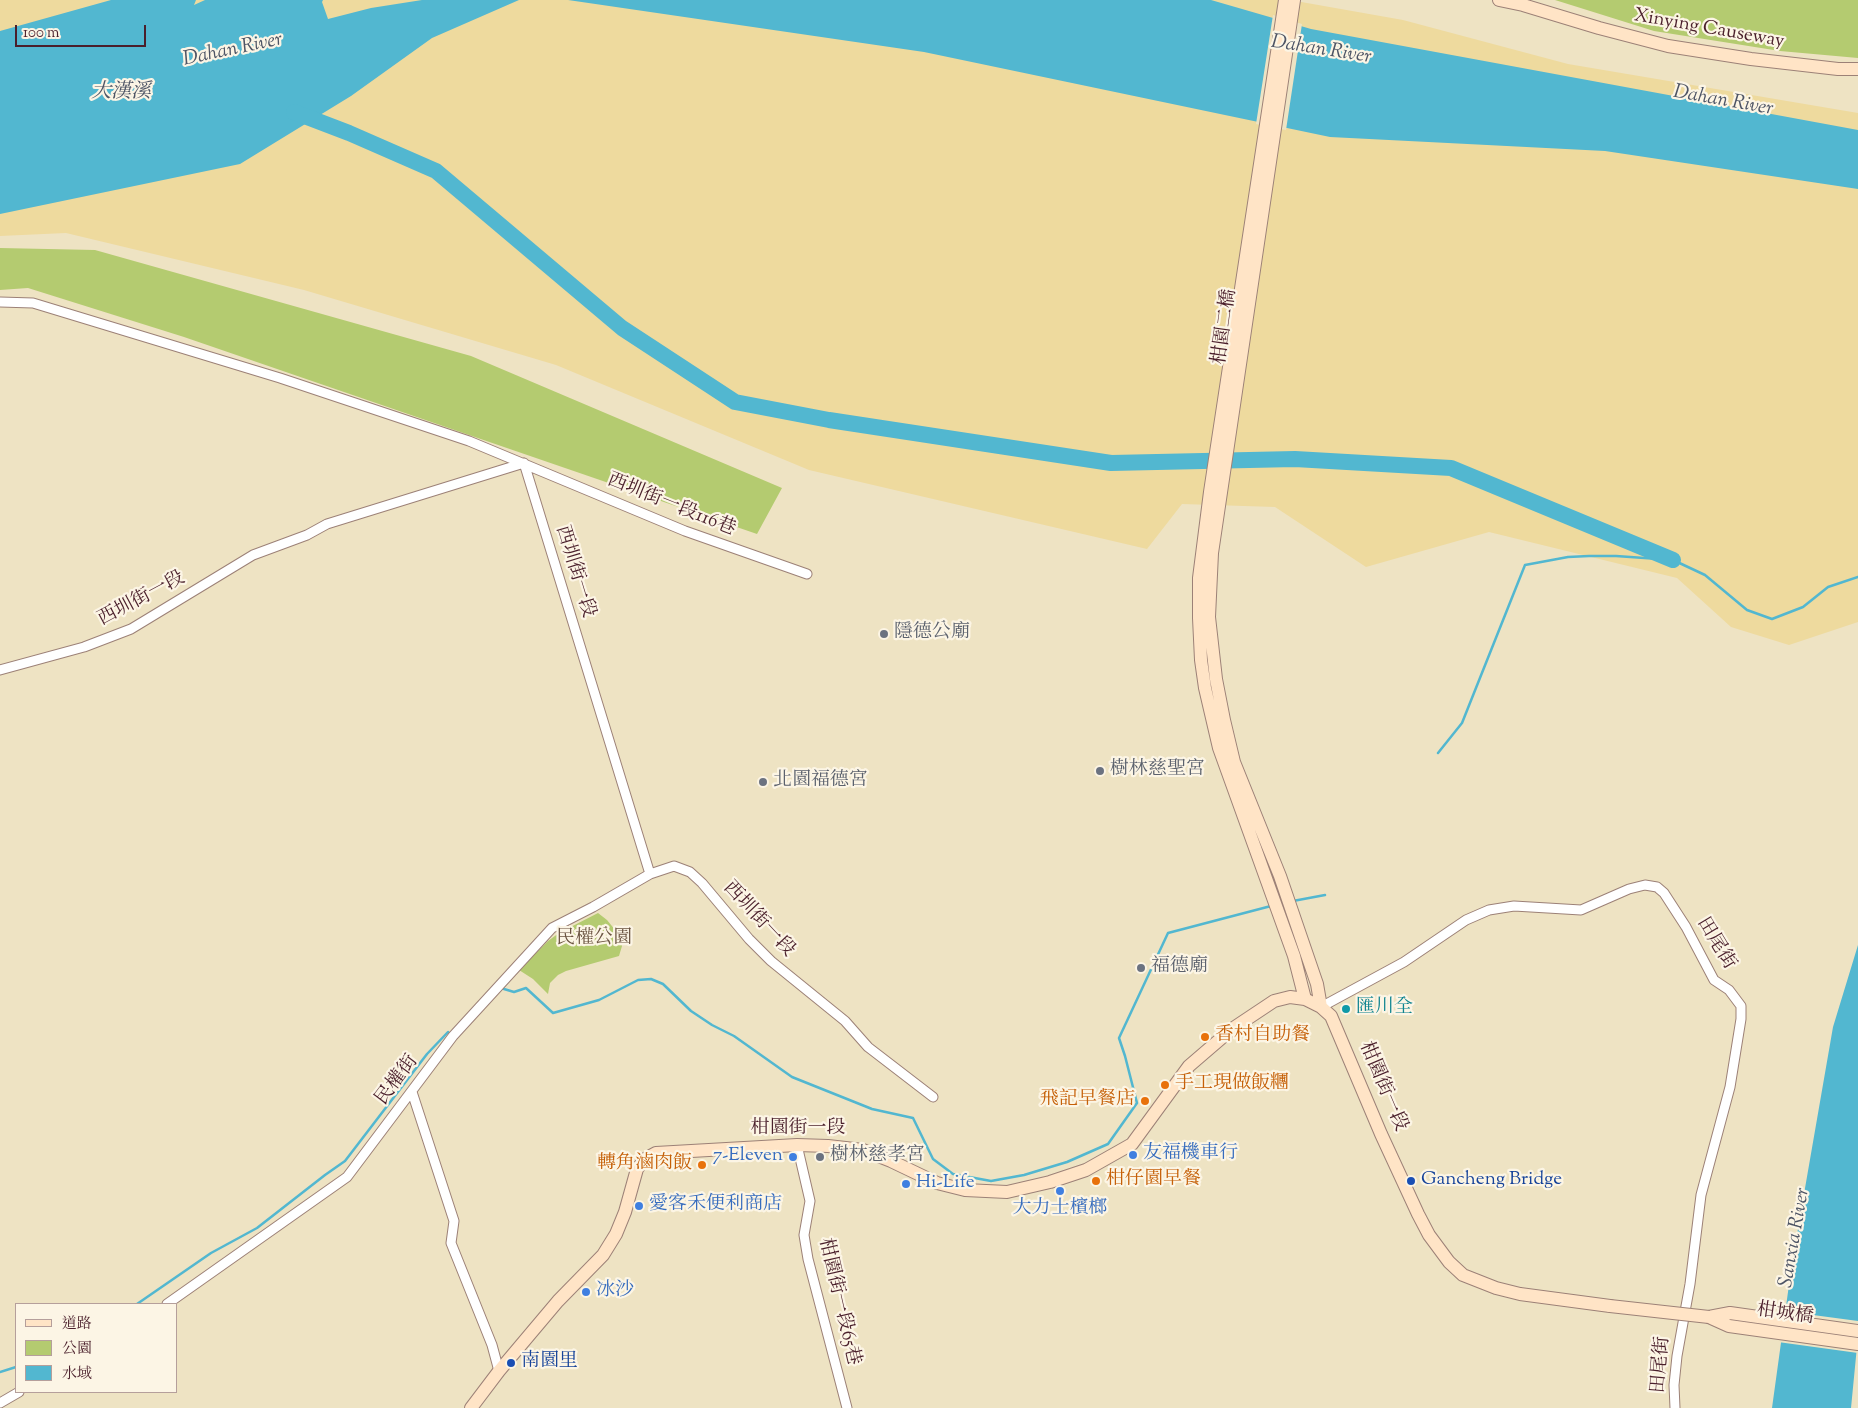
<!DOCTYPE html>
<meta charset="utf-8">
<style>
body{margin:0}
#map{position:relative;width:1858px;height:1408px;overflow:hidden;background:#eee3c3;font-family:"Sorts Mill Goudy","Noto Serif TC",serif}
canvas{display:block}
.legend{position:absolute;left:15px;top:1303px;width:162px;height:90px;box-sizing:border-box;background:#fcf5e5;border:1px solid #b59f9b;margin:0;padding:6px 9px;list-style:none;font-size:15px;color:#4a1f2b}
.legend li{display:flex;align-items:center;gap:10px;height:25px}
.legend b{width:25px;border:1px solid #b59f9b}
.scale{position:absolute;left:15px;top:25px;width:131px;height:22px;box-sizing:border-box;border:2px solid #4a1f2b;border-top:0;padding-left:6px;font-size:15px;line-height:18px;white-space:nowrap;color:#4a1f2b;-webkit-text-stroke:4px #fcf5e5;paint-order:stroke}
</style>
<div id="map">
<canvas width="1858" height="1408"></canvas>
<ul class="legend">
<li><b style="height:6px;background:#ffe4c6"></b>道路</li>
<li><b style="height:14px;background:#b4cb70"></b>公園</li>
<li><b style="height:14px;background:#52b7d0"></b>水域</li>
</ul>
<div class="scale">100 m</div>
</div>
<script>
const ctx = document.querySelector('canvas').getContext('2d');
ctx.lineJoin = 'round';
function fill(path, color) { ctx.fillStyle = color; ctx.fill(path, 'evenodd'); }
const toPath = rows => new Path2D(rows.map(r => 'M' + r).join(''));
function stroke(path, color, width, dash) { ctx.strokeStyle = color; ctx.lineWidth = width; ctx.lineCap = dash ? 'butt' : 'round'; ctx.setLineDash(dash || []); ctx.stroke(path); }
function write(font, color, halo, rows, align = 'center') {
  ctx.font = font + ' "Sorts Mill Goudy","Noto Serif TC",serif'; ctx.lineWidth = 4.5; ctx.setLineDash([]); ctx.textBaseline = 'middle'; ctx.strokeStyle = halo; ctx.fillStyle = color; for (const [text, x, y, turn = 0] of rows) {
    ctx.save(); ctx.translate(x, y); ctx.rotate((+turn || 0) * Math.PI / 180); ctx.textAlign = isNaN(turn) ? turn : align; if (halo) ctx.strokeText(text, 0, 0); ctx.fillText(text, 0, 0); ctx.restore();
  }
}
const green = toPath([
 [1555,0,1858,0,1858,58,1780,51,1654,31],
 [0,248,95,250,471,356,782,488,757,534,184,337,28,288,0,290],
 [598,913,607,920,620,936,622,946,619,956,566,971,558,975,550,983,548,994,533,979,519,970,548,941,559,933]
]);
const sand = toPath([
 [0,0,1290,0,1403,20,1568,64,1858,113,1858,622,1789,645,1731,627,1677,578,1489,532,1366,567,1275,507,1182,504,1147,549,809,470,556,365,304,290,66,233,0,236]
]);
const water = toPath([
 [111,0,196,0,194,5,205,0,323,0,322,2,328,19,371,8,422,0,519,0,432,38,351,96,240,164,0,214,0,31],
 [568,0,1211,0,1311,29,1858,130,1858,189,1605,151,1330,137,924,52],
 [1858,945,1858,1336,1851,1408,1772,1408,1792,1263,1833,1027]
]);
const pier = toPath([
 [1273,15,1302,24,1286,130,1256,124],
 [1783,1311,1858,1321,1858,1353,1778,1342]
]);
const stream = toPath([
 [1438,753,1462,723,1525,565,1568,557,1589,556,1616,556,1673,560,1705,575,1747,610,1772,619,1803,607,1828,587,1858,577],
 [1293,901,1325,895],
 [504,989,514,992,526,988,553,1013,599,1000,638,980,651,979,663,984,691,1011,712,1025,734,1036,792,1077,872,1109,913,1118,933,1159,953,1174,991,1181,1024,1175,1067,1162,1108,1144,1137,1103,1125,1056,1119,1038,1168,933,1271,906],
 [137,1304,211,1253,257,1228,325,1175,345,1161,427,1054,448,1032],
 [0,1372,16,1367]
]);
const river = toPath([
 [294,112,349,133,436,171,622,328,735,402,829,420,1111,463,1295,459,1451,468,1673,560]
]);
const street = toPath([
 [0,302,33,303,280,378,469,441,685,531,807,574],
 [524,463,650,874],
 [0,670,84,647,131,629,253,555,307,535,327,524,524,463],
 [1321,1007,1404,962,1466,920,1489,910,1514,906,1581,910,1629,889,1645,885,1657,887,1664,893,1686,927,1714,980,1729,990,1741,1006,1741,1019,1730,1087,1701,1195,1690,1284,1677,1356,1674,1385,1675,1408],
 [412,1092,454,1221,451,1243,492,1345,499,1371],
 [797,1145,810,1201,804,1235,808,1259,847,1408],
 [167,1304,347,1177,453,1036,552,928,593,907,650,874,674,866,690,872,702,883,749,939,771,961,845,1021,868,1047,933,1097],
 [0,1403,19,1392]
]);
const secondary = toPath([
 [1285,0,1210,492,1199,578,1199,618,1201,660,1205,688,1219,748,1294,956,1305,999],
 [1294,0,1212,553,1209,617,1216,679,1224,720,1234,762,1280,876,1317,984,1321,1007],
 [1499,0,1523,5,1599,28,1668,46,1751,59,1838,69,1858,69],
 [1709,1317,1729,1326,1858,1344],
 [1709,1317,1730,1313,1858,1331],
 [471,1408,499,1371,558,1301,603,1255,616,1234,625,1212,637,1169,645,1159,656,1153,797,1145,828,1146,863,1150,891,1161,937,1183,965,1190,1007,1192,1050,1182,1086,1170,1132,1144,1189,1066,1232,1029,1274,1001,1290,997,1305,999,1321,1007,1331,1016,1381,1134,1418,1214,1429,1235,1449,1262,1463,1275,1496,1288,1520,1294,1610,1306]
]);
const secondaryBridge = toPath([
 [1610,1306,1709,1317]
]);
const markers = [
 [884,634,5,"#6b7280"],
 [1100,771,5,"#6b7280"],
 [763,782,5,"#6b7280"],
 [1141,968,5,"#6b7280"],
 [1346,1009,5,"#0f9aa8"],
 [1205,1037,5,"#e8710a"],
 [1165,1085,5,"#e8710a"],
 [1145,1101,5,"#e8710a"],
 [1133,1155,5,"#3f7fe0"],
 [793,1157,5,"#3f7fe0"],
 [820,1157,5,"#6b7280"],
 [702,1165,5,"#e8710a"],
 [1096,1181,5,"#e8710a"],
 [1411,1181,5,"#1a4fb4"],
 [906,1184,5,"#3f7fe0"],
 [1060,1191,5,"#3f7fe0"],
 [639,1206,5,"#3f7fe0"],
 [586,1292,5,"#3f7fe0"],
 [511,1363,5,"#1a4fb4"]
];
const streetNames = [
 ["Xinying Causeway",1709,30,10],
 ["柑園二橋",1226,327,-82],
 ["西圳街一段116巷",671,506,22],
 ["西圳街一段",574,572,73],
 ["西圳街一段",142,600,-28],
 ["西圳街一段",758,920,47],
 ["田尾街",1715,944,59],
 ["民權街",398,1081,-53],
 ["柑園街一段",1382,1087,67],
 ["柑園街一段",798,1130],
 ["柑園街一段65巷",838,1302,77],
 ["柑城橋",1785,1315,8],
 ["田尾街",1662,1365,-85]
];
const worshipNames = [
 ["隱德公廟",894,634],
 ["樹林慈聖宮",1110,771],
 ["北園福德宮",773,782],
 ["福德廟",1151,968],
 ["樹林慈孝宮",830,1157]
];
const parkNames = [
 ["民權公園",594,940]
];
const cultureNames = [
 ["匯川全",1356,1009]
];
const foodNames = [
 ["香村自助餐",1215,1037],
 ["手工現做飯糰",1175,1085],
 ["飛記早餐店",1135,1101,"right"],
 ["轉角滷肉飯",692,1165,"right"],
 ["柑仔園早餐",1106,1181]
];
const shopNames = [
 ["友福機車行",1143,1155],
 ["7-Eleven",783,1157,"right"],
 ["Hi-Life",916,1184],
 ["愛客禾便利商店",649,1206],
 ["大力士檳榔",1060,1210,"center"],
 ["冰沙",596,1292]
];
const transitNames = [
 ["Gancheng Bridge",1421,1181],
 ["南園里",521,1363]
];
const waterNames = [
 ["Dahan River",233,51,-12],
 ["Dahan River",1321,51,9],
 ["大漢溪",121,94],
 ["Dahan River",1723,102,10],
 ["Sanxia River",1796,1238,-80]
];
fill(green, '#b4cb70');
fill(sand, '#eeda9e');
fill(water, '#52b7d0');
fill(pier, '#eee3c3');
stroke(stream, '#52b7d0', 2.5);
stroke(river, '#52b7d0', 16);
stroke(street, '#9c8177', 11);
stroke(secondary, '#9c8177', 14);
stroke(street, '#fff', 9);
stroke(secondary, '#ffe4c6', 12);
stroke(secondaryBridge, '#9c8177', 14, []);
stroke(secondaryBridge, '#ffe4c6', 12);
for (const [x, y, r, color] of markers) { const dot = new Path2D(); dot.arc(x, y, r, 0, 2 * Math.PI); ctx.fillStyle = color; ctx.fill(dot); stroke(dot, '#fcf5e5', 2); }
write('19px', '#4a1f2b', '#fcf5e5', streetNames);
write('19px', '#5b616d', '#fcf5e5', worshipNames, 'left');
write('19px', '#6a5340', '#fcf5e5', parkNames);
write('19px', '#0d838f', '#fcf5e5', cultureNames, 'left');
write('19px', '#c56008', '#fcf5e5', foodNames, 'left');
write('19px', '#366cbe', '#fcf5e5', shopNames, 'left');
write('19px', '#164399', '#fcf5e5', transitNames, 'left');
write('italic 20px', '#4d5465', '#fcf5e5', waterNames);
</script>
